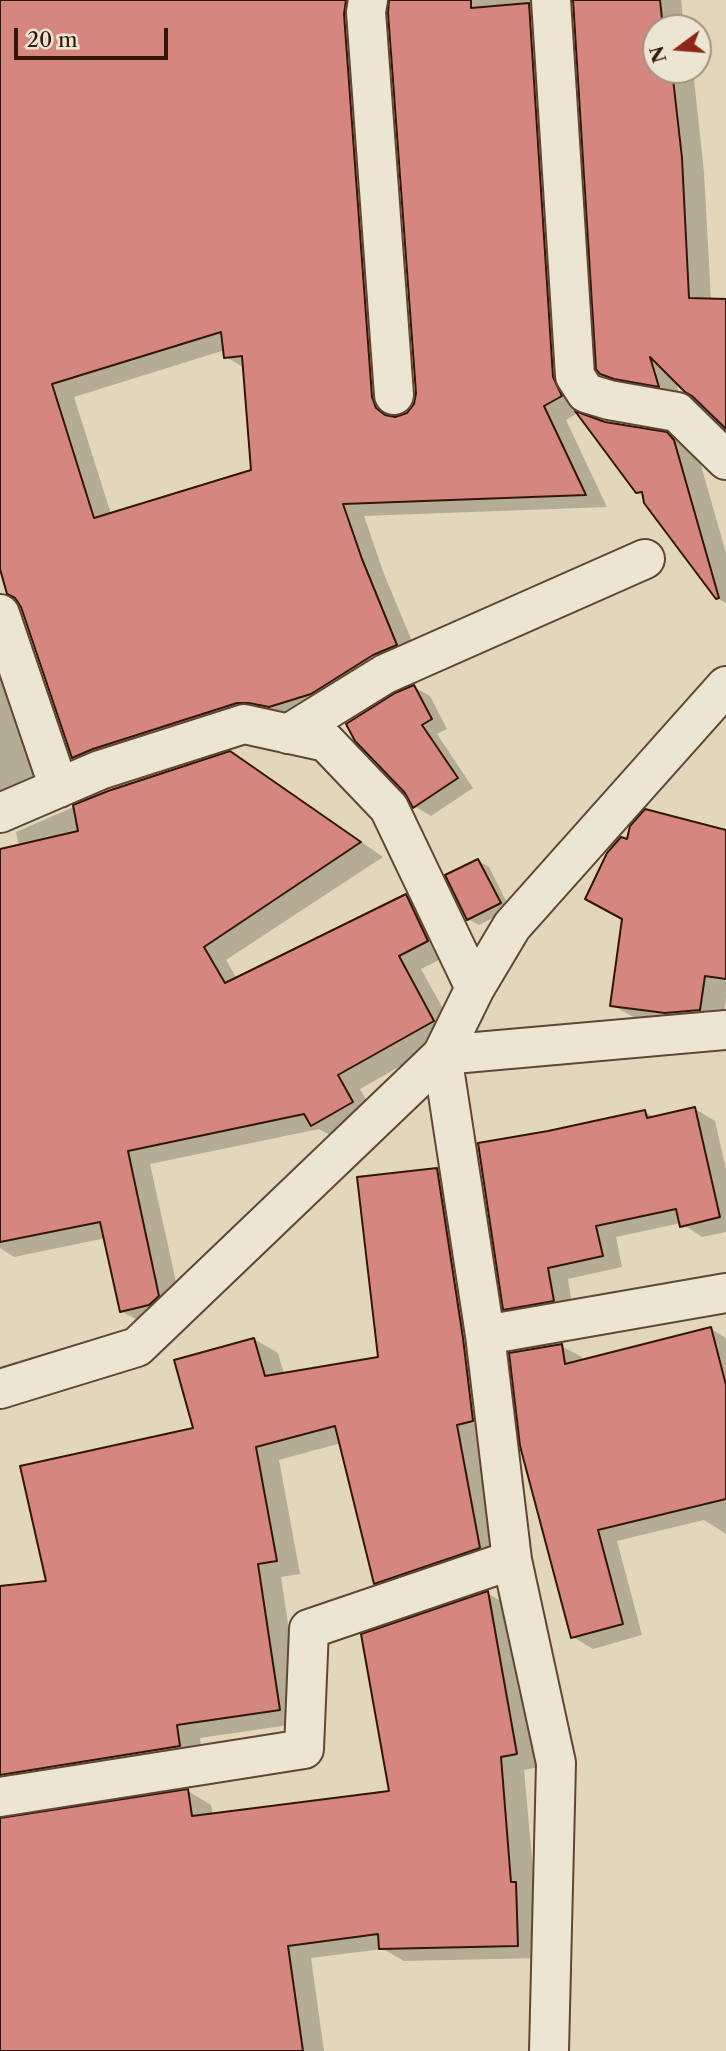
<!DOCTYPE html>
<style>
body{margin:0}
#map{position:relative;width:726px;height:2051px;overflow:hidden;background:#e2d7bb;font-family:"Libre Caslon Text",serif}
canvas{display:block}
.north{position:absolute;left:642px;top:14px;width:70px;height:70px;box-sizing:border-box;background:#ece5d3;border:2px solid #a29282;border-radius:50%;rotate:254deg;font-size:19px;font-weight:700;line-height:28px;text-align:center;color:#331608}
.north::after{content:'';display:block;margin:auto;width:24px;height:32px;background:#8f2418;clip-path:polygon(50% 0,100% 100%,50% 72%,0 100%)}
.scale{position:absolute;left:14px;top:28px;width:154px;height:32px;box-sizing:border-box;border:4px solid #331608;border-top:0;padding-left:9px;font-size:21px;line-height:24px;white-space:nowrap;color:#331608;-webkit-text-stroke:5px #ece5d3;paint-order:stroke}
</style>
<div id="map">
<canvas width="726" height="2051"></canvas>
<div class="north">N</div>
<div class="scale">20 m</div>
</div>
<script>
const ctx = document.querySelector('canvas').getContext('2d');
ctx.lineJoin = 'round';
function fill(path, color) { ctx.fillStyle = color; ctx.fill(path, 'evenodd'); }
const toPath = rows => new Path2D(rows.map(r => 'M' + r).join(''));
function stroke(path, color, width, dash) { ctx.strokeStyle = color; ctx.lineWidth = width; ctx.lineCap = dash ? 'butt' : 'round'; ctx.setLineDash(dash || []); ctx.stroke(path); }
const shadow = toPath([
 [0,0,373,0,395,411,397,418,407,415,415,406,418,394,390,0,557,0,584,409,566,420,607,507,364,516,384,574,419,658,334,706,96,770,73,757,22,606,0,563],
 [225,350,226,357,245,368,253,471,111,514,74,397],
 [575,0,681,0,684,28,656,28,656,70,693,70,704,172,711,300,726,300,726,427,675,378,680,398,625,387,601,373],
 [605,423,666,434,691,449,698,455,726,553,726,603,717,598,644,495,637,491],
 [0,643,54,789,0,792],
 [414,687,430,696,447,729,437,734,473,788,431,816,414,806],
 [230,753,254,767,383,857,226,960,237,979,406,896,429,910,451,954,421,969,457,1034,360,1089,375,1115,336,1138,319,1129,150,1164,182,1309,145,1324,121,1311,106,1238,14,1257,0,1248,0,864,22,859,16,832,108,792],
 [726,832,726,998,723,1023,689,1026,635,1018,612,1005,624,919,628,842],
 [478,861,489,867,510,909,479,925,468,919],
 [695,1109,715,1121,726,1169,726,1232,702,1237,681,1223,616,1237,622,1267,568,1279,573,1312,525,1320,505,1309,548,1133,645,1112,656,1118],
 [437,1170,460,1183,502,1561,399,1596,376,1583,341,1443,279,1460,300,1574,281,1577,303,1723,200,1738,203,1759,2,1816,4,1820,188,1791,211,1805,213,1815,391,1792,487,1593,511,1607,540,1767,524,1770,541,1958,404,1961,383,1949,311,1958,324,2051,0,2051,0,1588,48,1582,195,1429,254,1339,278,1353,284,1374,380,1358],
 [711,1329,726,1338,726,1534,704,1520,617,1541,642,1635,593,1649,573,1637,561,1346,582,1357,582,1362]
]);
const building = toPath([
 [0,0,346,0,344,14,372,397,376,408,385,415,395,417,407,413,414,404,416,393,388,13,389,0,471,0,471,8,529,3,553,377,562,396,544,406,586,495,343,504,362,559,397,645,373,655,311,694,269,707,249,703,237,703,93,749,72,758,21,607,15,598,7,594,0,569,0,0],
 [221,332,224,358,242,356,251,470,94,518,52,384,221,332],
 [573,0,660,0,663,28,656,28,656,70,672,70,682,158,689,298,726,299,726,429,692,396,685,392,650,357,659,387,614,379,600,374,596,369,573,0],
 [575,411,605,422,667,432,674,440,719,598,716,599,644,503,642,492,636,493,575,411],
 [414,685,432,719,422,725,458,778,413,808,405,793,355,741,346,724,395,693,414,685],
 [230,751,361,842,204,947,225,983,406,894,428,941,399,956,434,1021,338,1075,353,1102,311,1126,304,1114,128,1151,159,1296,149,1305,120,1312,100,1222,0,1242,0,849,78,831,73,805,108,791,230,751],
 [645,809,726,830,726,979,705,976,700,1010,665,1013,610,1006,622,919,585,899,607,853,621,837,627,839,630,826,645,809],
 [478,859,501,903,467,920,445,875,478,859],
 [695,1107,720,1217,680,1227,676,1209,596,1226,603,1256,548,1268,554,1301,503,1310,478,1143,548,1131,645,1110,647,1118,695,1107],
 [437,1168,463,1338,473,1421,457,1425,480,1548,374,1584,335,1426,256,1447,277,1561,258,1564,280,1710,177,1725,180,1746,0,1775,0,1586,46,1581,20,1466,193,1428,174,1360,254,1338,265,1376,378,1357,357,1177,437,1168],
 [711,1327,726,1385,726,1499,598,1530,623,1624,571,1638,520,1446,509,1353,562,1344,565,1364,711,1327],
 [488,1591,517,1754,501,1757,511,1882,516,1882,518,1946,379,1949,378,1934,288,1946,303,2051,0,2051,0,1818,188,1789,192,1816,389,1791,361,1634,488,1591]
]);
const street = toPath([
 [368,0,366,12,394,395],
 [551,0,575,376,586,393,609,400,677,412,726,460],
 [0,614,59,788],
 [288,734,385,674,645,559],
 [0,813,100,770,244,724,326,742,389,808,475,988],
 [442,1055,485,1335,512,1560,556,1763,549,2051],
 [442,1055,726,1030],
 [485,1335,726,1293],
 [0,1389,137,1347,442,1055,475,988,512,926,726,686],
 [0,1797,304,1749,309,1629,512,1560]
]);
fill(shadow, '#0003');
fill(building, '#d5877f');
stroke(building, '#331608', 2);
stroke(street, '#5f4635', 42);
stroke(street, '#ece5d3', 38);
</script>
